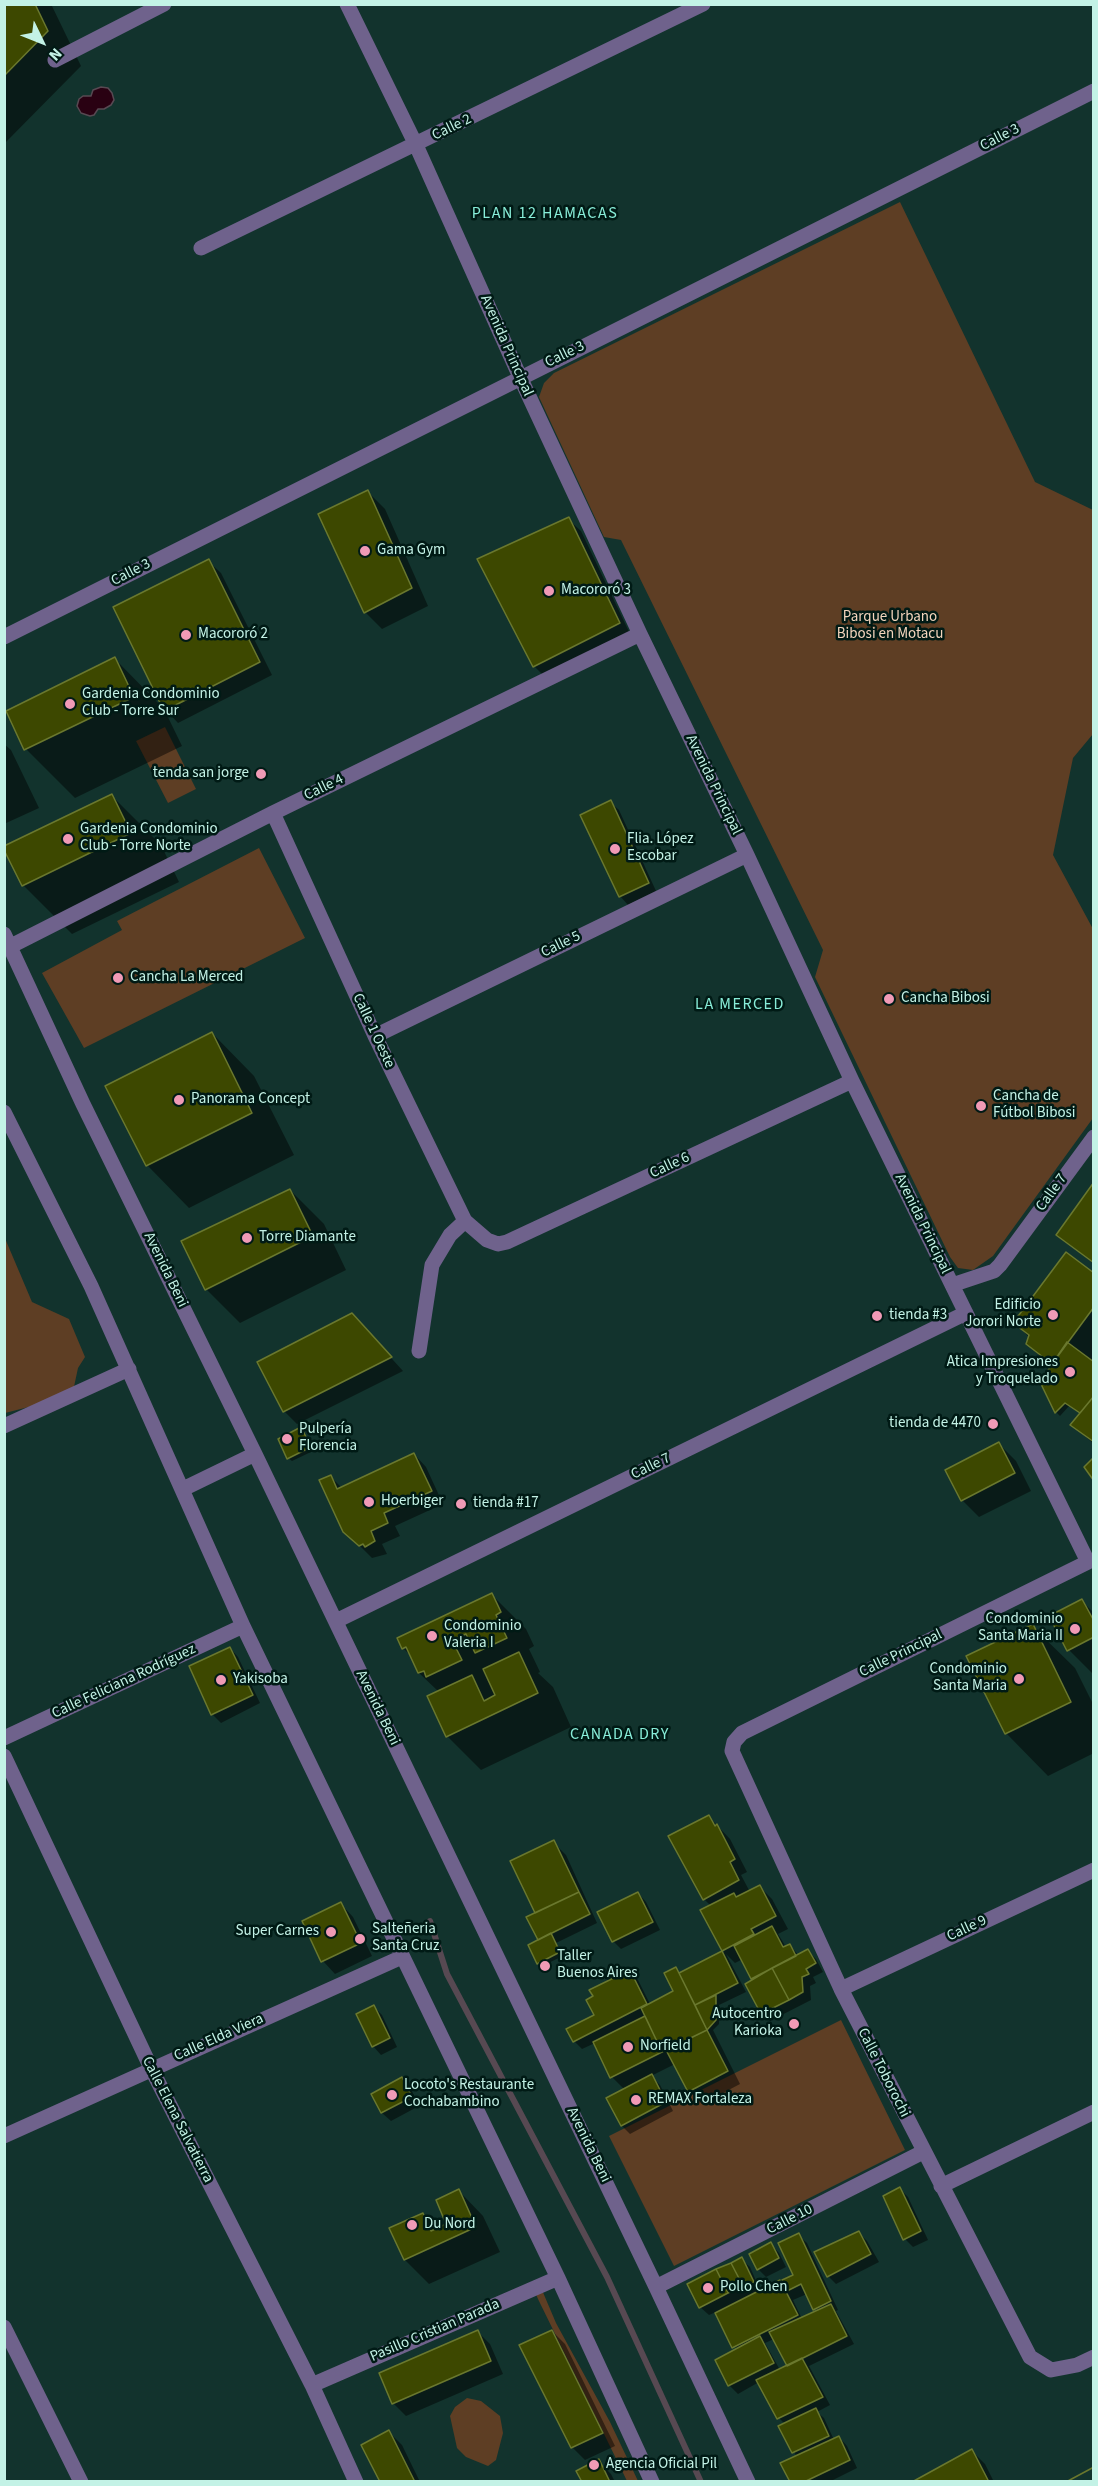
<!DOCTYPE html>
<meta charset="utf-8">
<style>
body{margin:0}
#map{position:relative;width:1098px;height:2486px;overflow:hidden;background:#12332d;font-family:"Source Sans 3",sans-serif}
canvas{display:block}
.frame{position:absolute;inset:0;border:6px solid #c3f2e6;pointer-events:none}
.north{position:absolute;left:12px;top:12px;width:60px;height:60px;-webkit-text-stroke:4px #001a15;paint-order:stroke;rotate:133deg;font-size:16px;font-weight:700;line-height:24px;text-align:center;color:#c3f2e6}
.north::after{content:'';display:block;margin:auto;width:21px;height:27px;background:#c3f2e6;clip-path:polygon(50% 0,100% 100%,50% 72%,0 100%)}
</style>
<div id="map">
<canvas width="1098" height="2486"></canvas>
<div class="frame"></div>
<div class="north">N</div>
</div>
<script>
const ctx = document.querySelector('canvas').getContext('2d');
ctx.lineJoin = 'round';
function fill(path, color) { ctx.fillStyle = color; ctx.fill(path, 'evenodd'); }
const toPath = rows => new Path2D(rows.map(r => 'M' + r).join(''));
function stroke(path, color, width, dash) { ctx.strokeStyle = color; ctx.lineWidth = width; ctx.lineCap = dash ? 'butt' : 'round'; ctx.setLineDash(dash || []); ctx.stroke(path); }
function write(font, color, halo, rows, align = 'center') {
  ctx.font = font + ' "Source Sans 3",sans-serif'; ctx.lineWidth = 5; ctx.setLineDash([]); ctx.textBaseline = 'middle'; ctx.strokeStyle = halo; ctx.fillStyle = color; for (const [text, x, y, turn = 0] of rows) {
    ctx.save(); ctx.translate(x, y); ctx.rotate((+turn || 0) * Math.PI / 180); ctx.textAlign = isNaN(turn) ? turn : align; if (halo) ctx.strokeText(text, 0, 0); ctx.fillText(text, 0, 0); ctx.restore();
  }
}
const green = toPath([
 [900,202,1035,482,1093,510,1093,734,1073,758,1053,855,1093,929,1093,1118,993,1256,973,1270,958,1268,950,1257,815,977,823,950,621,540,604,537,539,397,544,383,554,373],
 [165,727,196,789,168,803,136,741],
 [259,848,305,938,84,1048,42,973,122,930,117,921],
 [4,1236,32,1302,69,1319,85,1357,78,1368,72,1396,5,1413],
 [841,2020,905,2150,674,2266,609,2136],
 [542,2290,556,2323,610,2422,638,2481,627,2481,538,2299,535,2292],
 [467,2398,481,2401,500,2416,503,2433,496,2460,488,2466,466,2457,457,2448,450,2416,455,2407]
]);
const water = toPath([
 [101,87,108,88,112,93,114,100,111,105,104,109,98,109,94,115,90,116,81,113,77,106,79,99,83,96,91,96,93,90,101,87]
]);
const shadow = toPath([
 [4,4,51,4,81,66,4,144],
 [368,492,385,509,428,606,382,629,365,612],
 [568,519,581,531,631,636,547,679,534,666],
 [208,561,221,573,272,675,178,723,165,709],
 [115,659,164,709,182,746,75,798,26,749],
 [4,744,11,750,39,808,4,824],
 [112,796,161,845,179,882,72,934,23,885],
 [610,802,619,810,656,891,628,905,620,896],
 [212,1033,254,1076,294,1155,189,1208,147,1165],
 [1094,1184,1094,1264,1058,1235],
 [290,1190,324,1224,346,1270,240,1323,206,1289],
 [1094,1275,1094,1444,1072,1425,1082,1413,1070,1405,1060,1416,1056,1412,1041,1382,1051,1368,1028,1344,1030,1338,1015,1323],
 [364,1328,403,1371,297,1424,284,1411],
 [301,1429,313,1451,292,1461,288,1458],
 [999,1444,1016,1461,1031,1491,979,1517,962,1500],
 [414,1454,426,1467,443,1504,395,1526,400,1536,382,1544,387,1554,372,1558,345,1531,330,1476,342,1488],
 [492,1595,526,1629,534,1646,529,1649,540,1672,538,1673,553,1687,571,1727,481,1770,447,1736,439,1692,419,1673,412,1657,403,1648],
 [1082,1601,1094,1613,1094,1675,1069,1650],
 [1032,1626,1075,1668,1094,1706,1094,1753,1048,1776,1006,1733],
 [230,1648,238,1657,260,1703,221,1723,213,1715,191,1667],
 [709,1817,730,1839,747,1872,741,1875,750,1892,760,1887,772,1899,788,1929,778,1934,786,1947,790,1945,799,1956,808,1951,816,1959,823,1972,813,1977,816,1983,810,1986,811,2000,770,2021,762,2013,753,1979,743,1959,735,1963,726,1954,746,1992,719,2005,719,2024,713,2030,740,2084,702,2104,689,2091,675,2064,651,2076,660,2085,673,2111,630,2134,622,2126,608,2099,625,2090,612,2077,595,2043,582,2049,574,2041,630,1972,638,1980,650,2004,675,1992,676,1969,681,1974,724,1952,702,1910,711,1906,704,1899],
 [553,1842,566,1855,597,1923,556,1943,563,1956,542,1966,538,1963,540,1941,537,1914],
 [638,1893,646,1902,660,1930,621,1949,613,1941],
 [341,1904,353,1917,372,1956,335,1974,323,1961],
 [374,2007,382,2015,397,2047,381,2055,373,2046],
 [402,2079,410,2087,419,2106,391,2121,382,2113,373,2094],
 [900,2189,908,2197,928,2240,913,2247,905,2239],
 [459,2191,483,2216,500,2252,429,2284,405,2260,422,2214,437,2229,448,2224],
 [859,2233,867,2241,879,2262,836,2284,828,2276],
 [798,2235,807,2243,838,2310,836,2311,854,2344,809,2366,830,2405,817,2412,824,2418,834,2440,839,2437,847,2446,857,2468,829,2482,792,2482,797,2457,780,2426,785,2424,779,2418,759,2382,738,2394,729,2385,717,2361,737,2350,716,2312,709,2315,700,2307,741,2259,750,2267,761,2292,780,2282,787,2289,795,2276],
 [807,2294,817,2312,802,2319,793,2300],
 [774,2339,789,2366,780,2370,765,2343],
 [771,2244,779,2253,786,2267,766,2277,758,2269],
 [552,2331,565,2344,615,2446,585,2460,572,2447],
 [478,2332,490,2344,503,2374,406,2416,393,2403],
 [389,2432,402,2445,420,2482,381,2482],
 [972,2451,985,2464,994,2482,915,2482],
 [598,2461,611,2474,615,2482,583,2482]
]);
const stream = toPath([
 [430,1921,447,1974,607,2277,701,2482]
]);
const building = toPath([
 [4,4,35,4,48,31,4,76,4,4],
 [368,490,412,588,364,613,318,514,368,490],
 [569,517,620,623,533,667,477,559,569,517],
 [209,559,260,662,164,711,113,607,209,559],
 [115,657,134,697,24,750,6,711,115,657],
 [112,794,131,833,22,886,4,850,4,846,112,794],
 [611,800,649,883,619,897,580,815,611,800],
 [212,1032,252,1113,146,1166,105,1086,212,1032],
 [1094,1182,1094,1263,1056,1235,1094,1182],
 [290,1189,313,1236,205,1290,181,1241,290,1189],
 [1066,1252,1094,1273,1094,1307,1052,1364,1026,1344,1029,1335,1013,1323,1066,1252],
 [352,1313,392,1357,283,1412,257,1362,352,1313],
 [1067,1342,1094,1362,1094,1396,1080,1413,1065,1403,1055,1413,1040,1382,1067,1342],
 [1094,1396,1094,1442,1070,1425,1094,1396],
 [301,1427,311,1447,287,1459,278,1439,301,1427],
 [999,1442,1015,1473,961,1501,945,1470,999,1442],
 [414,1453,432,1491,384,1513,388,1523,371,1531,375,1541,365,1547,363,1544,359,1546,343,1532,319,1480,331,1475,337,1489,414,1453],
 [1094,1457,1094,1481,1084,1467,1094,1457],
 [492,1593,501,1612,496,1615,507,1638,475,1653,466,1634,452,1640,462,1660,426,1677,424,1671,418,1673,406,1647,402,1649,397,1638,492,1593],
 [1082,1599,1094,1621,1094,1637,1067,1651,1049,1616,1082,1599],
 [1033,1624,1071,1702,1005,1734,966,1656,1033,1624],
 [230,1647,253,1695,211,1715,189,1666,230,1647],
 [519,1652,538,1693,446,1737,427,1696,472,1675,484,1701,495,1695,483,1669,519,1652],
 [709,1815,715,1826,717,1824,735,1859,730,1862,739,1880,703,1900,668,1836,709,1815],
 [554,1840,579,1892,535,1913,510,1861,554,1840],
 [760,1885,776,1916,751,1929,754,1934,722,1951,700,1910,734,1893,736,1897,760,1885],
 [579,1892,590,1914,538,1940,526,1917,579,1892],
 [638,1892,653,1922,612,1942,597,1912,638,1892],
 [341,1902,361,1943,321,1962,302,1921,341,1902],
 [772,1926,783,1947,790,1944,796,1956,751,1979,734,1946,772,1926],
 [551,1933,560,1952,537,1964,528,1945,551,1933],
 [808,1949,816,1963,806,1969,809,1974,802,1977,803,1992,789,2000,772,1968,808,1949],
 [722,1951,738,1983,695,2005,679,1973,722,1951],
 [676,1967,707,2030,662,2052,641,2008,673,1991,664,1973,676,1967],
 [772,1968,789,2000,761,2014,745,1984,772,1968],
 [630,1970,647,2004,573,2042,566,2029,594,2015,586,2000,593,1996,589,1990,630,1970],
 [716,1995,716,2020,707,2030,695,2005,716,1995],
 [374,2005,390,2038,372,2047,356,2014,374,2005],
 [645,2016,662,2052,610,2078,593,2042,645,2016],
 [707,2030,728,2071,688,2092,666,2050,707,2030],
 [652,2074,666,2102,621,2126,606,2098,652,2074],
 [402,2077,412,2097,381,2113,371,2094,402,2077],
 [900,2187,921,2231,903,2240,883,2196,900,2187],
 [459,2189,476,2227,404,2260,389,2228,423,2213,431,2231,446,2224,436,2200,459,2189],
 [859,2231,871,2254,827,2277,814,2252,859,2231],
 [799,2233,831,2301,813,2310,801,2284,787,2291,782,2280,793,2275,778,2243,799,2233],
 [771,2242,779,2258,757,2270,749,2254,771,2242],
 [742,2257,754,2282,743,2286,731,2263,742,2257],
 [731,2263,743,2286,728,2293,716,2269,731,2263],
 [716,2269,728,2293,699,2308,687,2284,716,2269],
 [780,2280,798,2315,732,2348,715,2313,780,2280],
 [831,2304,847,2336,787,2366,769,2332,831,2304],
 [478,2330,491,2361,392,2404,379,2373,478,2330],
 [552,2330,603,2433,571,2448,519,2345,552,2330],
 [760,2336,774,2363,728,2386,715,2360,760,2336],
 [802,2358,823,2397,777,2419,756,2380,802,2358],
 [816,2408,829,2436,792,2453,778,2426,816,2408],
 [389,2430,415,2482,380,2482,361,2445,389,2430],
 [839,2436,850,2460,804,2482,790,2482,780,2463,839,2436],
 [972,2449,989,2482,912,2482,972,2449],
 [599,2459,610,2482,582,2482,576,2471,599,2459],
 [1094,2467,1094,2482,1066,2482,1094,2467],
 [1094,2467,1094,2482,1066,2482,1094,2467]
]);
const minor = toPath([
 [347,4,416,145,520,377,640,634,747,855,852,1081,1088,1562],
 [55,60,164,4],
 [201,248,703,4],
 [4,637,1094,91],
 [273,813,375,1036,465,1221,487,1240,498,1244,507,1242,852,1081],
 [4,934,83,1104,255,1454,656,2287,748,2482],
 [11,946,273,813,640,634],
 [375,1036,747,855],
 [4,1112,91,1286,243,1626,558,2278,652,2482],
 [952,1285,994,1271,1000,1265,1094,1137],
 [419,1351,432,1265,450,1235,465,1221],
 [4,1426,129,1369],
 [183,1489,255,1454],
 [1088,1562,742,1733,734,1742,732,1751,841,1989,1030,2357,1051,2370,1077,2365,1094,2357],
 [336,1621,966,1313],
 [4,1738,243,1626],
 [4,1756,151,2068,312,2385,356,2482],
 [841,1989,1094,1870],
 [4,2136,402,1957],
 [941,2186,1094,2112],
 [656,2287,923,2152],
 [4,2327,81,2482],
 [312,2385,558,2278]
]);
const markers = [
 [365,551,6,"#f09ab6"],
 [549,591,6,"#f09ab6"],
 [186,635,6,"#f09ab6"],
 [70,704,6,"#f09ab6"],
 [261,774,6,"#f09ab6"],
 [68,839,6,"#f09ab6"],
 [615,849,6,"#f09ab6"],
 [118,978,6,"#f09ab6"],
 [889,999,6,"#f09ab6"],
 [179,1100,6,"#f09ab6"],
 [981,1106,6,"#f09ab6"],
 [247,1238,6,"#f09ab6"],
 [1053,1315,6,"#f09ab6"],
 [877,1316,6,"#f09ab6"],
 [1070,1372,6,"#f09ab6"],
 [993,1424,6,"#f09ab6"],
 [287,1439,6,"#f09ab6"],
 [369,1502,6,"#f09ab6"],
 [461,1504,6,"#f09ab6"],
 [1075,1629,6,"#f09ab6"],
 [432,1636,6,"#f09ab6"],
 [1019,1679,6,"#f09ab6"],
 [221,1680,6,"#f09ab6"],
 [331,1932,6,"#f09ab6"],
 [360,1939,6,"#f09ab6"],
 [545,1966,6,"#f09ab6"],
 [794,2024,6,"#f09ab6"],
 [628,2047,6,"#f09ab6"],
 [392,2095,6,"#f09ab6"],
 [636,2100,6,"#f09ab6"],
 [412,2225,6,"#f09ab6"],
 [708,2288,6,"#f09ab6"],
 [594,2465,6,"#f09ab6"]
];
const streetNames = [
 ["Calle 2",452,128,-26],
 ["Calle 3",1000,138,-27],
 ["Avenida Principal",506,346,66],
 ["Calle 3",565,355,-26],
 ["Calle 3",131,573,-27],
 ["Avenida Principal",713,785,64],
 ["Calle 4",324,788,-26],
 ["Calle 5",561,945,-26],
 ["Calle 1 Oeste",373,1031,65],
 ["Calle 6",670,1166,-25],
 ["Calle 7",1052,1193,-54],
 ["Avenida Principal",922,1224,64],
 ["Avenida Beni",165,1270,64],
 ["Calle 7",651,1467,-26],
 ["Calle Principal",901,1654,-26],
 ["Calle Feliciana Rodríguez",124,1682,-25],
 ["Avenida Beni",377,1708,64],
 ["Calle 9",967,1929,-25],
 ["Calle Elda Viera",219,2038,-24],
 ["Calle Toborochi",883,2073,63],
 ["Calle Elena Salvatierra",177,2120,63],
 ["Avenida Beni",588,2145,64],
 ["Calle 10",790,2220,-27],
 ["Pasillo Cristian Parada",435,2331,-23]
];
const poiNames = [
 ["Gama Gym",377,551],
 ["Macororó 3",561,591],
 ["Macororó 2",198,635],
 ["Gardenia Condominio",82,695],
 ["Club - Torre Sur",82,712],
 ["tenda san jorge",249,774,"right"],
 ["Gardenia Condominio",80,830],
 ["Club - Torre Norte",80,847],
 ["Flia. López",627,840],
 ["Escobar",627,857],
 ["Cancha La Merced",130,978],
 ["Cancha Bibosi",901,999],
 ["Cancha de",993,1097],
 ["Fútbol Bibosi",993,1114],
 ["Panorama Concept",191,1100],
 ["Torre Diamante",259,1238],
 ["Edificio",1041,1306,"right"],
 ["Jorori Norte",1041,1323,"right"],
 ["tienda #3",889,1316],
 ["Atica Impresiones",1058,1363,"right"],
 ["y Troquelado",1058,1380,"right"],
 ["tienda de 4470",981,1424,"right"],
 ["Pulpería",299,1430],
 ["Florencia",299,1447],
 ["Hoerbiger",381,1502],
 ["tienda #17",473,1504],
 ["Condominio",1063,1620,"right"],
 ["Santa Maria II",1063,1637,"right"],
 ["Condominio",444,1627],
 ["Valeria I",444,1644],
 ["Condominio",1007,1670,"right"],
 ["Santa Maria",1007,1687,"right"],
 ["Yakisoba",233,1680],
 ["Salteñeria",372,1930],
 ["Santa Cruz",372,1947],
 ["Super Carnes",319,1932,"right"],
 ["Taller",557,1957],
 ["Buenos Aires",557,1974],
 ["Autocentro",782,2015,"right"],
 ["Karioka",782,2032,"right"],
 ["Norfield",640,2047],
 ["Locoto's Restaurante",404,2086],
 ["Cochabambino",404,2103],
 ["REMAX Fortaleza",648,2100],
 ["Du Nord",424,2225],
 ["Pollo Chen",720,2288],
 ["Agencia Oficial Pil",606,2465]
];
const parkNames = [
 ["Parque Urbano",890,618],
 ["Bibosi en Motacu",890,635]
];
const neighbourhoodNames = [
 ["PLAN 12 HAMACAS",545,214],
 ["LA MERCED",740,1005],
 ["CANADA DRY",620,1735]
];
fill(green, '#5e3e24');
fill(water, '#290112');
stroke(water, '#574952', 1.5);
fill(shadow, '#0007');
stroke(stream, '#574952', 6);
fill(building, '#3d4800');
stroke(building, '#6a782e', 1.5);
stroke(minor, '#6f628c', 15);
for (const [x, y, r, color] of markers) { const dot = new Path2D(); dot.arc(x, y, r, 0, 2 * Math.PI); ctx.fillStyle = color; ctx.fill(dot); stroke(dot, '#001a15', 2); }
write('15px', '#c3f2e6', '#001a15', streetNames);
write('15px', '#c3f2e6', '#001a15', poiNames, 'left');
write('15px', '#f4d5bd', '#001a15', parkNames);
ctx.letterSpacing = '1.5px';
write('16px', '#88eed9', '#001a15', neighbourhoodNames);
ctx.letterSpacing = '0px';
</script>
